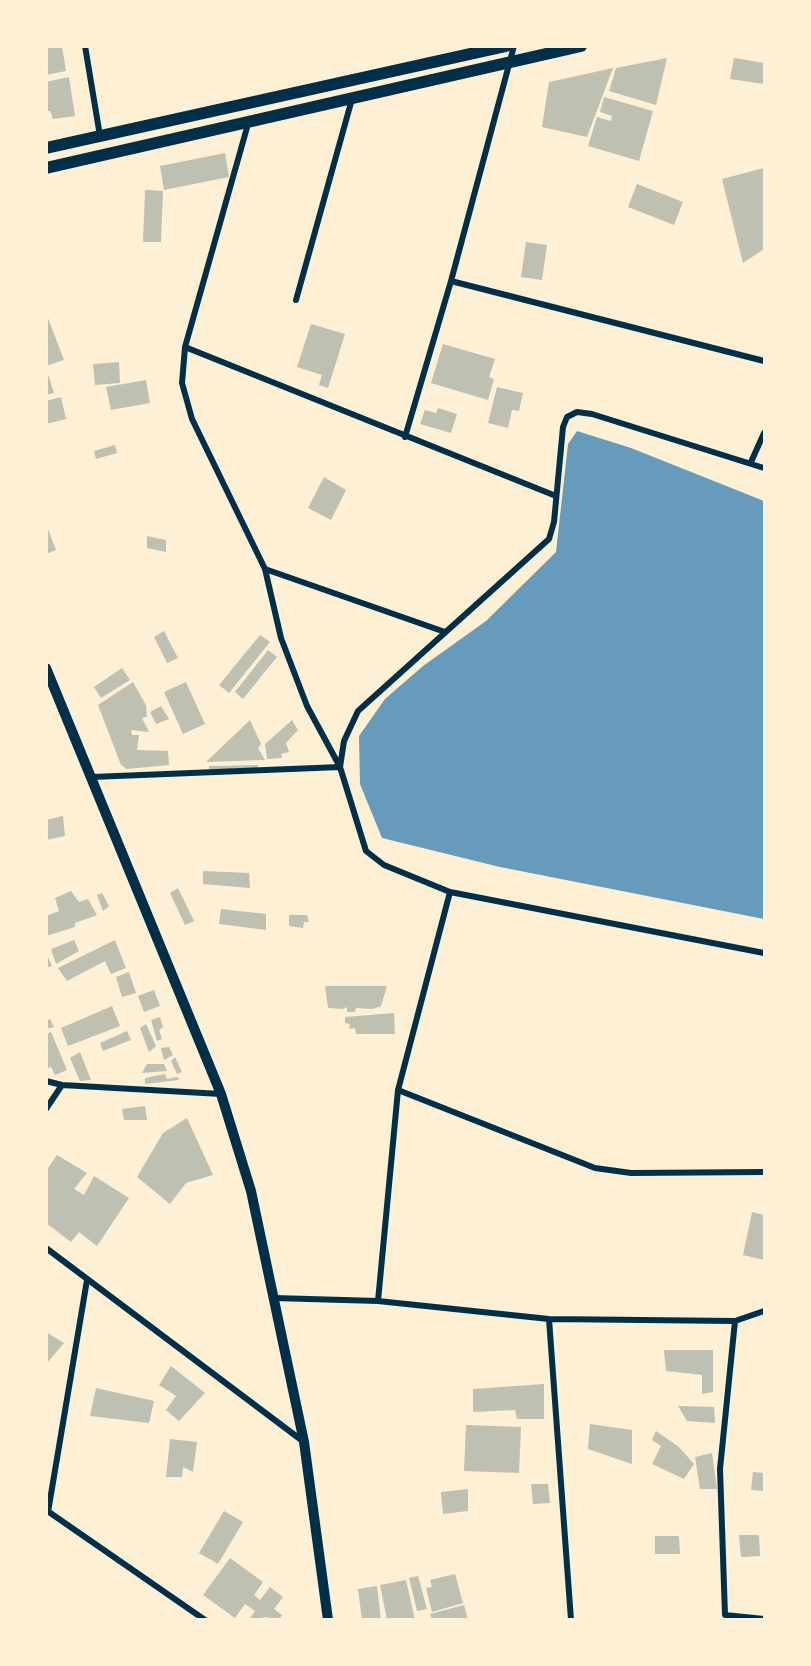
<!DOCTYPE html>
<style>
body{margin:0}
#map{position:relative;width:811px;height:1666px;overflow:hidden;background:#fdf0d5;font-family:"PT Serif",serif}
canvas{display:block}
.frame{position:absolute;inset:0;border:48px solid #fdf0d5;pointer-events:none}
</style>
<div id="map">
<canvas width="811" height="1666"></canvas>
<div class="frame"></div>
</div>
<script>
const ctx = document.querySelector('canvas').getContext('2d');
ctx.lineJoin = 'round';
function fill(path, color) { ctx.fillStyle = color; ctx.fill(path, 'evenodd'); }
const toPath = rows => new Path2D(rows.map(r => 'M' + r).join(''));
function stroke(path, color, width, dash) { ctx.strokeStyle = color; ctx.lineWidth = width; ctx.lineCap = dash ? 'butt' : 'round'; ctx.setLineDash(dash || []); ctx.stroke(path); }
const water = toPath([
 [577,431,631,448,764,501,764,919,500,867,382,838,360,784,359,736,385,699,423,666,486,621,556,552,568,444]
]);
const building = toPath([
 [46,46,62,46,66,71,46,75],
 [667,58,656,105,609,91,616,68],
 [734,58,764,63,764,84,730,79],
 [613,68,587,137,542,127,549,82],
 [69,77,75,116,53,119,50,111,46,111,46,82],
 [604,97,653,111,639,161,588,146,597,117,611,121,612,116,600,112],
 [225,153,229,177,164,190,160,166],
 [764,168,764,249,743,263,722,179],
 [637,184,683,202,674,225,628,207],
 [145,190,163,191,161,242,143,242],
 [526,242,547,245,542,280,521,277],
 [46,313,64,360,46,366],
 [311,324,345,334,328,388,319,385,322,375,297,367],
 [443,344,495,359,489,377,494,379,488,400,431,383],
 [119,362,120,383,95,385,93,364],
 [46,368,54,393,46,395],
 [146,380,150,403,111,410,106,387],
 [497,387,523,393,519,411,512,410,508,428,488,423],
 [61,397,66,419,46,424,46,401],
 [438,408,457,414,451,433,420,424,425,410,436,413],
 [115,445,117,453,96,459,94,451],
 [324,477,346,490,331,520,308,508],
 [46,524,56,550,46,554],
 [147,536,166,540,166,552,147,548],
 [164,631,178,658,167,663,154,637],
 [260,635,270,642,229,693,219,685],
 [268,650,277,657,243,699,235,692],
 [122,668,130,680,101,698,94,687],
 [133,682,146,705,147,717,142,718,149,732,131,730,132,735,139,735,137,750,168,751,169,765,127,769,121,765,98,705],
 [186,682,205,724,183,734,164,692],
 [161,706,169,719,156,724,150,712],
 [250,720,261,744,258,748,265,760,206,762],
 [292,720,298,730,286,743,289,752,281,754,282,758,267,759,265,744],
 [258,765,258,769,209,770,209,766],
 [63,816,65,836,46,840,46,820],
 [203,871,249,873,250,888,203,884],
 [178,888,194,921,185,925,170,893],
 [71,891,79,902,88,899,97,915,75,923,75,927,46,936,46,916,59,911,55,898],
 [102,893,109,906,103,911,97,895],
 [221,909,266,914,266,930,219,924],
 [289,915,307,915,309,922,304,922,303,928,289,926],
 [74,940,79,951,56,964,51,949],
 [115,940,126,968,111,974,105,961,67,981,58,968],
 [46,953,52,966,46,968],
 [129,972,136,993,122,997,116,977],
 [325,986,387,986,381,1006,373,1009,356,1008,355,1012,347,1012,347,1007,343,1009,328,1008],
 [154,990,160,1006,144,1012,138,996],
 [112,1006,120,1026,68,1046,61,1028],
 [394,1013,395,1034,356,1034,355,1028,349,1029,350,1024,345,1023,345,1017],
 [160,1017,163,1027,159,1030,162,1039,157,1041,151,1020],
 [50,1019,54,1027,46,1029,46,1021],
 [146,1024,156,1046,149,1052,140,1028],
 [127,1031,131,1040,103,1051,100,1043],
 [51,1032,67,1070,55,1075,51,1067,46,1069,46,1034],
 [169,1047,173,1055,164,1060,161,1048],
 [80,1052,91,1080,80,1081,70,1058],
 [175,1057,182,1072,177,1074,171,1061],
 [147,1064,164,1064,167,1071,142,1073],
 [165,1074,167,1079,178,1077,179,1080,145,1084,145,1078],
 [145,1106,147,1120,124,1120,122,1109],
 [187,1118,213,1175,186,1183,170,1204,137,1177,163,1133],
 [57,1155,87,1173,74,1189,84,1195,94,1176,129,1198,97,1246,79,1232,71,1242,46,1223,46,1171],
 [752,1212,764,1215,764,1260,743,1255],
 [46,1332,64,1343,48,1362,46,1361],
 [664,1350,713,1350,713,1392,702,1394,702,1375,666,1371],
 [171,1366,205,1393,179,1421,166,1410,176,1396,159,1385],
 [544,1384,544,1419,517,1419,515,1410,473,1412,473,1389],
 [96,1388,154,1401,149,1423,90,1416],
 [678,1406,714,1407,715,1423,687,1421],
 [590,1424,632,1430,632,1464,588,1449],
 [466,1425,521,1427,519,1473,464,1471],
 [656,1431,679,1447,694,1464,684,1479,652,1464,661,1446,652,1440],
 [170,1439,197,1442,193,1472,183,1467,182,1477,166,1477],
 [712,1453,717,1489,700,1489,695,1457],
 [753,1472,764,1473,764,1491,751,1490],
 [531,1484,548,1484,550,1503,533,1504],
 [468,1489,468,1511,443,1514,441,1492],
 [224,1511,243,1522,218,1564,199,1553],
 [739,1535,759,1535,760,1556,741,1557],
 [655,1536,679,1536,680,1554,655,1554],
 [230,1558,263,1582,254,1595,260,1600,270,1587,283,1597,274,1609,282,1615,279,1620,266,1617,249,1620,255,1611,245,1604,235,1618,203,1595],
 [455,1574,463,1603,432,1612,426,1588,432,1587,430,1580],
 [418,1576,427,1609,417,1611,409,1578],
 [406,1580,415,1620,387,1620,380,1585],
 [377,1586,381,1620,362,1620,358,1589],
 [464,1605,468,1620,432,1620,430,1614]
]);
const minor = toPath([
 [85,46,100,136],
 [451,281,764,361],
 [296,300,352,99],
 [185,347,556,496],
 [405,437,451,281,514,46],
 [751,462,764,433],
 [764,468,592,414,577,412,567,417,563,427,554,522,549,539,358,711,344,741,340,767,366,851,384,865,450,892,764,953],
 [265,569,445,632],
 [92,777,340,767,307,706,281,638,265,569,192,419,182,383,185,347,248,124],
 [46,1081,62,1085,221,1094],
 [398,1090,595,1168,631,1173,764,1172],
 [46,1109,62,1085],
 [46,1248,304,1442],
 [274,1298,378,1301,549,1319,735,1321,764,1311],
 [378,1301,398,1090,450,892],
 [549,1319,571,1620],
 [735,1321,720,1469,725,1615,764,1619],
 [46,1510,205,1620],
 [48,1512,87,1280]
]);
const tertiary = toPath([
 [46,668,221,1094,251,1191,304,1442,328,1620]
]);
const secondary = toPath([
 [46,148,506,46],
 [46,168,581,46]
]);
fill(water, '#669bbc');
fill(building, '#bec0b2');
stroke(minor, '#003049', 6);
stroke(tertiary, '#003049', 10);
stroke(secondary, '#003049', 12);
</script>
